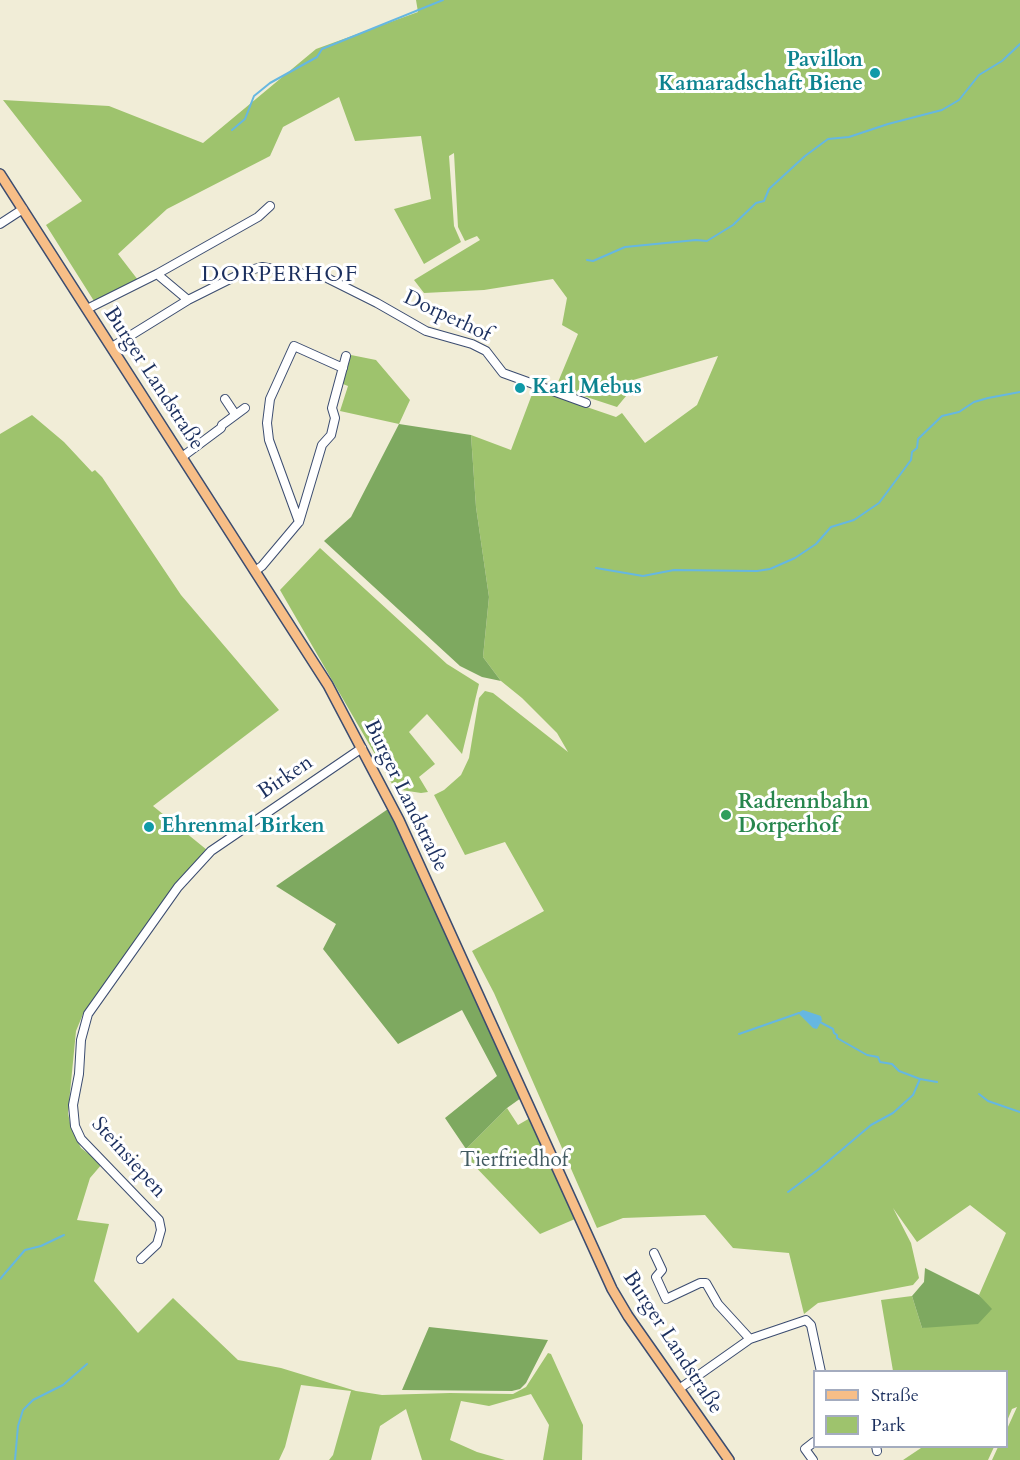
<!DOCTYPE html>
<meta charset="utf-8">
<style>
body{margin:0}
#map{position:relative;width:1020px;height:1460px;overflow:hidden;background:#f1edd7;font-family:Cardo,serif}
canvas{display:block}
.legend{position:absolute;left:813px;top:1370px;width:195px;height:78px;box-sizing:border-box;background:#fff;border:2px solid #a4acbf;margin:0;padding:8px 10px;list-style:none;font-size:18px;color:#1b2f5e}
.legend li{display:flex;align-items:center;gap:12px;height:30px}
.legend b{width:30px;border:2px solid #a4acbf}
</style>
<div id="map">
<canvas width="1020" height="1460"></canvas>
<ul class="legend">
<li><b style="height:8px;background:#f7be87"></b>Straße</li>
<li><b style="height:16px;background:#9ec36d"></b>Park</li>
</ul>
</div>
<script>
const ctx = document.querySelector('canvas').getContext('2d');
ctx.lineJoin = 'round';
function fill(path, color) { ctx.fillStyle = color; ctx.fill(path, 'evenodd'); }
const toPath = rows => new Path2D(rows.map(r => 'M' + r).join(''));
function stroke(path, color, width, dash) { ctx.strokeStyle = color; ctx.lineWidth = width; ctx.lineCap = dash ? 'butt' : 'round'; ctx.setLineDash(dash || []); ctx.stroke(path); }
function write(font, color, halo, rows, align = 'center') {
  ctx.font = font + ' Cardo,serif'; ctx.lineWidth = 6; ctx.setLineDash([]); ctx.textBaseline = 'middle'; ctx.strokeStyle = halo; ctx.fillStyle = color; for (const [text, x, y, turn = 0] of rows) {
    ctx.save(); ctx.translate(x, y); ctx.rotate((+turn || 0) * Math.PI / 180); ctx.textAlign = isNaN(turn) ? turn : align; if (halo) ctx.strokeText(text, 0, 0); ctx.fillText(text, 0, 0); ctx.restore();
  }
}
const green = toPath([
 [416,0,1020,0,1020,1460,992,1460,998,1447,1006,1446,1007,1429,1017,1407,1012,1409,1007,1421,1006,1372,893,1371,881,1300,912,1296,922,1328,991,1310,979,1295,1006,1233,970,1205,917,1242,893,1208,911,1243,919,1278,913,1285,818,1303,804,1314,789,1253,733,1248,705,1215,623,1218,597,1228,494,993,472,951,544,911,505,842,465,855,434,795,444,790,461,775,469,758,479,698,485,691,493,693,568,752,557,733,522,698,501,681,483,657,489,597,476,507,471,435,511,450,534,389,616,417,622,413,645,443,697,405,718,356,626,382,631,390,617,407,556,387,578,334,562,325,567,298,553,279,484,290,424,293,414,280,480,240,477,236,465,241,458,227,454,153,449,156,454,226,461,242,424,264,394,209,431,199,421,136,355,141,339,97,283,127,270,156,167,209,118,254,138,280,94,301,46,225,82,201,3,100,109,106,203,143,316,49,418,12],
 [351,355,376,360,410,400,399,424,340,411,348,386,343,384],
 [32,415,64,442,92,472,95,470,102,477,181,595,279,710,153,806,207,850,147,925,83,1014,76,1031,68,1113,71,1128,81,1148,102,1164,90,1178,77,1220,109,1224,94,1281,138,1333,173,1298,238,1360,281,1368,356,1391,382,1395,450,1393,513,1394,526,1387,548,1353,551,1354,583,1425,582,1460,543,1460,549,1425,531,1394,489,1406,461,1401,450,1440,477,1452,505,1460,422,1460,406,1409,380,1426,371,1460,329,1460,333,1455,351,1391,301,1385,285,1447,279,1460,0,1460,0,434],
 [320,548,447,664,479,684,462,754,427,714,409,732,435,764,419,777,428,792,421,793,395,789,280,590],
 [507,1108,518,1125,530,1118,575,1219,540,1234,467,1158,466,1149],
 [921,1447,921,1446,994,1447,988,1460,903,1460,921,1448]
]);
const forest = toPath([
 [399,424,471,435,476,507,489,597,483,657,501,681,482,677,460,666,324,541,351,517],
 [388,809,442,923,521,1098,507,1108,466,1149,445,1118,497,1076,462,1010,398,1044,323,949,336,924,276,886],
 [925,1268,979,1295,992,1309,978,1324,922,1328,912,1296,924,1282],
 [429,1327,548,1340,526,1383,520,1389,512,1391,402,1390]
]);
const water = toPath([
 [803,1010,821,1016,822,1020,817,1029,813,1028,798,1013]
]);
const stream = toPath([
 [232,130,245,119,254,96,270,83,317,57,322,49,443,0],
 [587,260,593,261,625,247,696,240,707,241,733,225,756,203,764,201,769,189,805,156,828,139,849,137,888,124,942,110,959,100,979,75,1002,61,1020,44],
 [596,568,643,576,674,570,757,571,770,569,795,558,816,544,831,527,854,520,879,503,911,460,912,452,917,448,918,439,942,416,959,412,974,402,988,398,1020,392],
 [818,1021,833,1029,834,1033,837,1035,837,1038,867,1055,878,1057,880,1062,892,1064,899,1071,920,1079,937,1082],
 [739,1034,799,1013],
 [979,1094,988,1101,1020,1112],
 [788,1192,819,1169,871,1125,893,1113,913,1095,920,1079],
 [0,1279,25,1250,41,1246,64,1235],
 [15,1460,18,1426,23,1410,33,1400,63,1385,87,1364]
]);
const minor = toPath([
 [0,224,23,209],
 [157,274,188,300],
 [87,309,157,274,258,217,270,206],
 [112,347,188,300,246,271,262,267,274,269,325,277,377,303,426,331,472,344,486,351,503,373,586,403],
 [225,399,235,414],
 [182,457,221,428,222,425,245,408],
 [299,522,269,440,267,423,270,399,294,346,343,368],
 [255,571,262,566,299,522,322,445,331,435,335,418,332,408,346,356],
 [654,1253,662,1270,656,1277,666,1299,700,1283,706,1283,718,1304,750,1339],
 [141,1259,157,1244,161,1230,159,1220,81,1139,75,1126,73,1105,79,1074,81,1040,88,1014,178,887,211,851,362,748],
 [679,1389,750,1339,806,1320,811,1325,821,1372],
 [876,1446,877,1451],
 [813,1460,805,1449,814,1442]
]);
const major = toPath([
 [0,174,328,685,399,820,612,1289,628,1316,729,1460]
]);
const markers = [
 [875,73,6,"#0f9aa8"],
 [520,388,6,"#0f9aa8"],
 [726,815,6,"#2e9e5b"],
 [149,827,6,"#0f9aa8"]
];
const cultureNames = [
 ["Pavillon",863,61,"right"],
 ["Kamaradschaft Biene",863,85,"right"],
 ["Karl Mebus",532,388],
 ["Ehrenmal Birken",161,827]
];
const streetNames = [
 ["Dorperhof",447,317,25],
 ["Burger Landstraße",153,379,57],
 ["Birken",286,778,-34],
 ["Burger Landstraße",405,796,64],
 ["Steinsiepen",128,1158,48],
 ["Burger Landstraße",672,1343,57]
];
const leisureNames = [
 ["Radrennbahn",738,803],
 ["Dorperhof",738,827]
];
const parkNames = [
 ["Tierfriedhof",514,1161]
];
const neighbourhoodNames = [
 ["DORPERHOF",280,276]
];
fill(green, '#9ec36d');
fill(forest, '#7ea960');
fill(water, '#66b7e1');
stroke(stream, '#66b7e1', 2);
stroke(minor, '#3b4c70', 10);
stroke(major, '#3b4c70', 12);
stroke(minor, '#fff', 8);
stroke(major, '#f7be87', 9);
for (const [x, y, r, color] of markers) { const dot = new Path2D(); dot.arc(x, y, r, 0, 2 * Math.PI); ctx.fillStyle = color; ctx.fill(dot); stroke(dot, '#fff', 2); }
write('bold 21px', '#0d838f', '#fff', cultureNames, 'left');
write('21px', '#1b2f5e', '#fff', streetNames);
write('bold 21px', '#27864d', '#fff', leisureNames, 'left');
write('21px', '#425b62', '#fff', parkNames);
ctx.letterSpacing = '1.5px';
write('22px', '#1b2f5e', '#fff', neighbourhoodNames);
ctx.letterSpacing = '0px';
</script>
